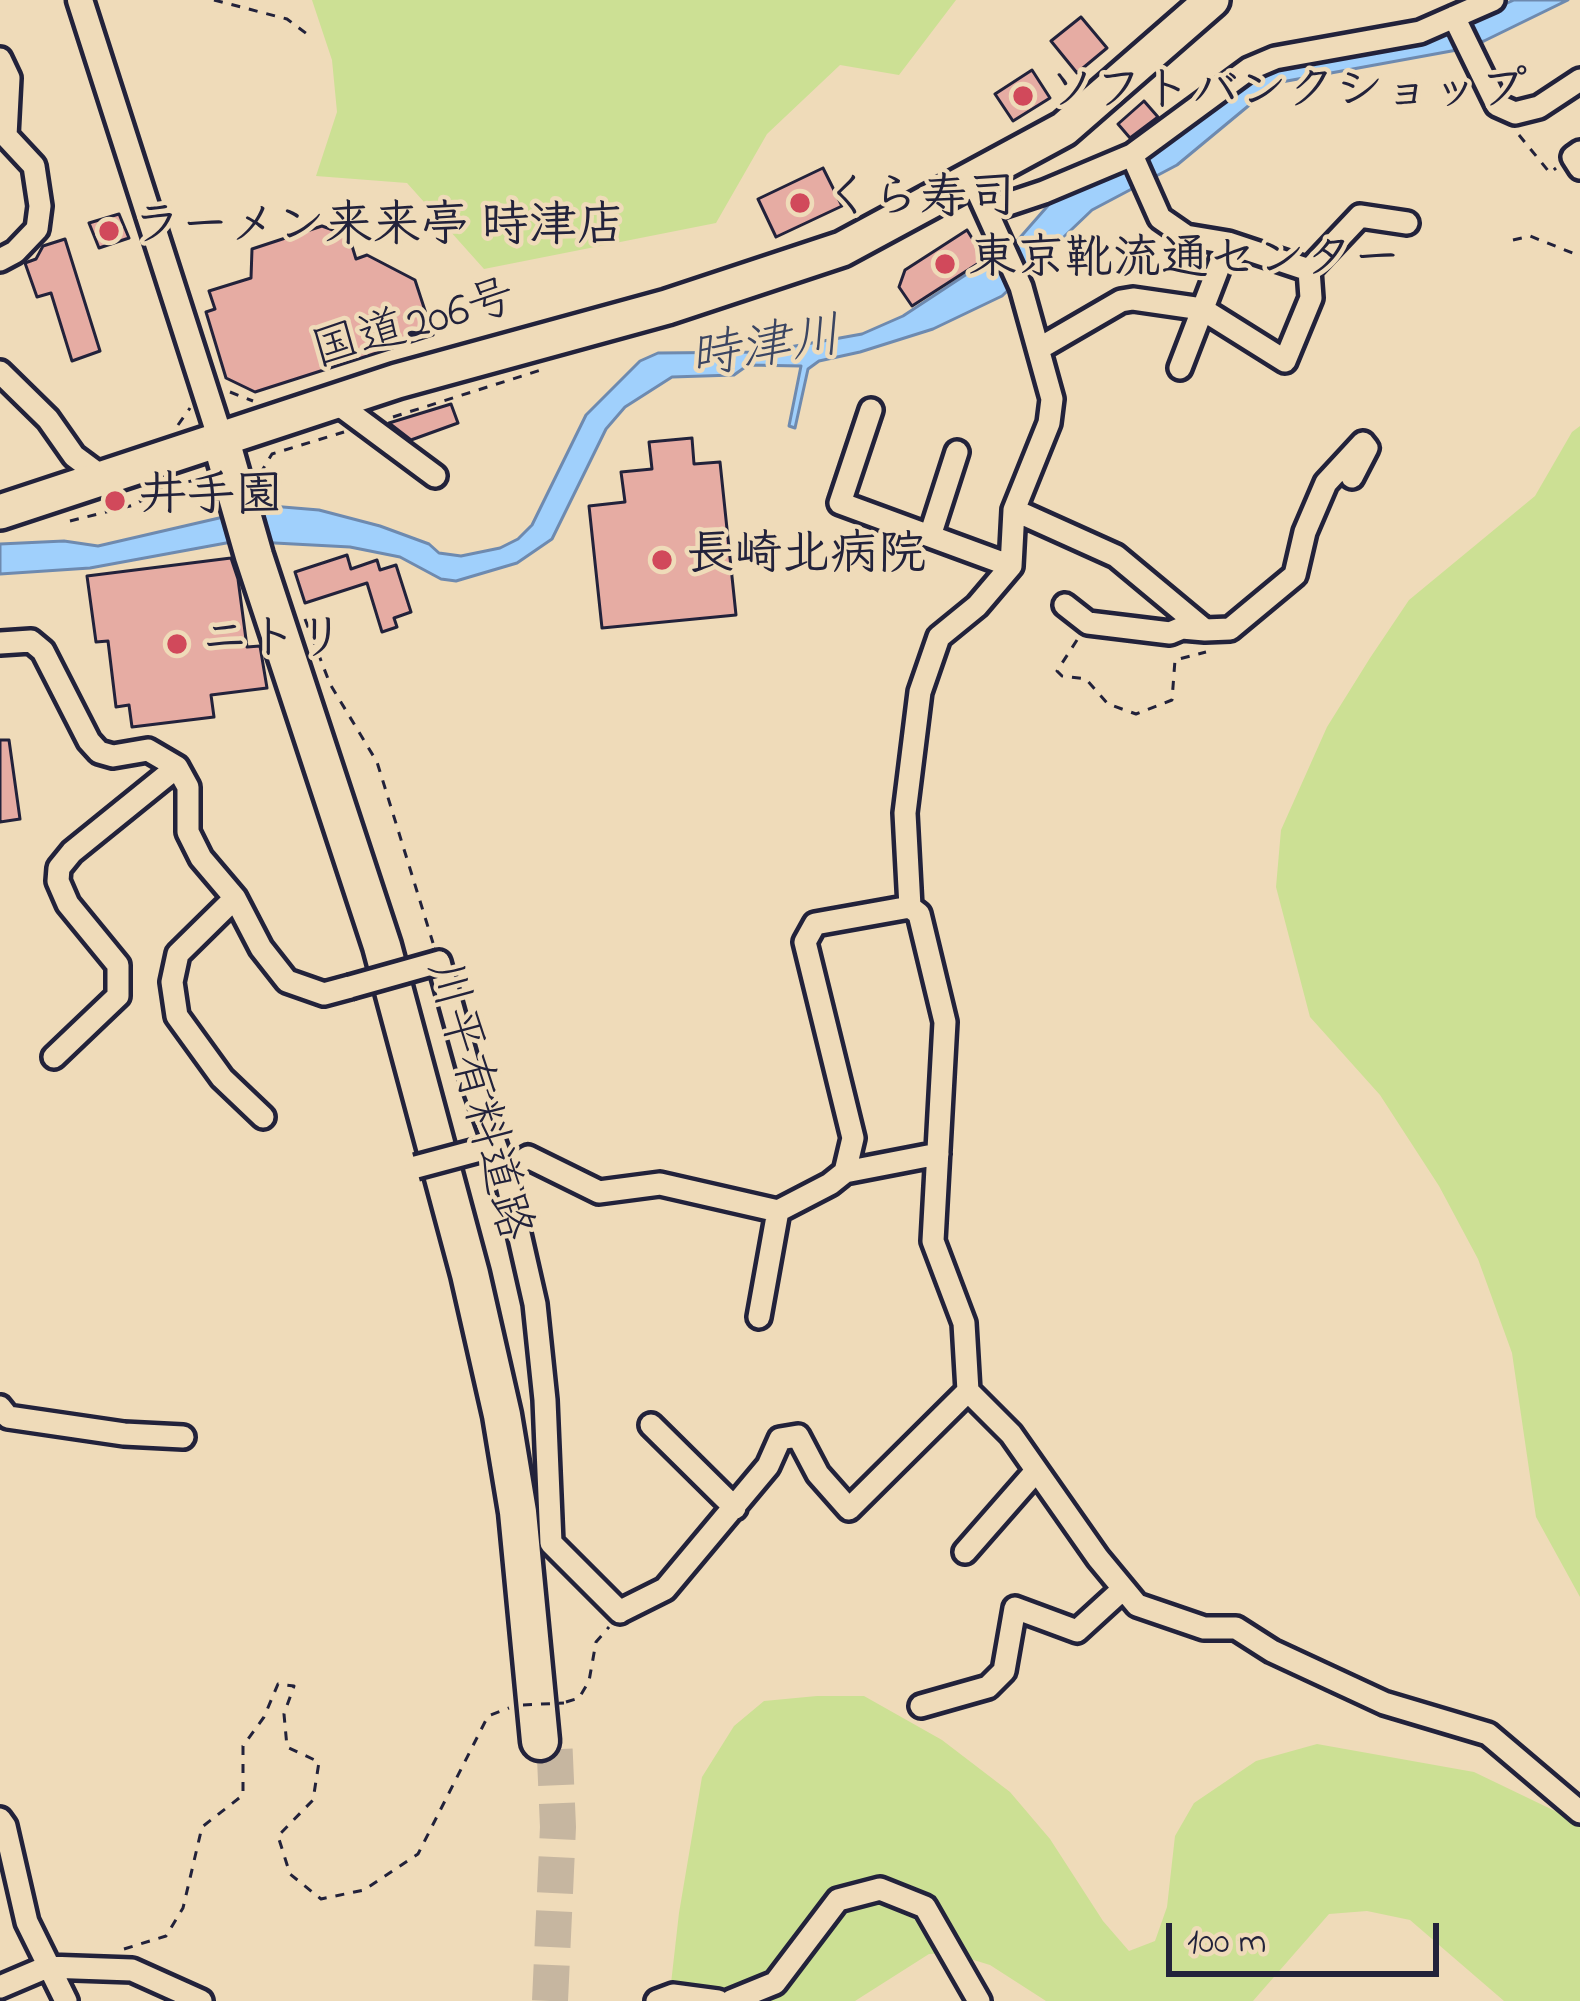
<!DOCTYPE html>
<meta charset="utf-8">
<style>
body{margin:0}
#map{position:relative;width:1580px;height:2001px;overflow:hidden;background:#efdbb9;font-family:"Indie Flower",sans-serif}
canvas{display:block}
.scale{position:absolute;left:1166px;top:1923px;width:273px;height:54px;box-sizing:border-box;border:6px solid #22223b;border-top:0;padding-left:15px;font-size:36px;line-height:42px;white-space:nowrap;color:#22223b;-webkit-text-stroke:9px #efdbb9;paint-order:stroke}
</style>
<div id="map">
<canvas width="1580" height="2001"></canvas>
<div class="scale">100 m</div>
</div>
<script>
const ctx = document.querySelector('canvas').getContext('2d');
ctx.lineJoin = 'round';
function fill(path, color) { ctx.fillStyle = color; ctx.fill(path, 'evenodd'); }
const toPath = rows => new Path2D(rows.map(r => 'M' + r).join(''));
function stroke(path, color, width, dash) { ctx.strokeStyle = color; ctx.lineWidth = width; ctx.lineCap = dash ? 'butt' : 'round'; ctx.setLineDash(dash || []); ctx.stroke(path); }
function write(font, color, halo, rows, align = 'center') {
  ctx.font = font + ' "Indie Flower","Klee One",sans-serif'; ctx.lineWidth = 9; ctx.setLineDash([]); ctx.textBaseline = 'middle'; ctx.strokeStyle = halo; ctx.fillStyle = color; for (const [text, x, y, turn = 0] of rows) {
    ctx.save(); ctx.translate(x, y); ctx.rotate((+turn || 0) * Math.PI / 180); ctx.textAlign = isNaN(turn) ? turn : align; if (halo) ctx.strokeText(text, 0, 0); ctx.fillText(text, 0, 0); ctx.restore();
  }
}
const green = toPath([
 [312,0,956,0,899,75,840,65,767,134,716,223,484,269,407,183,316,176,337,112,332,60],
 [1580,426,1580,1597,1536,1517,1512,1353,1478,1259,1439,1186,1380,1095,1310,1017,1276,887,1281,830,1327,727,1370,658,1409,600,1535,496,1572,432],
 [817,1696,864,1696,942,1740,1010,1792,1050,1839,1103,1921,1129,1951,1155,1941,1167,1907,1175,1836,1194,1803,1256,1761,1317,1744,1474,1772,1580,1823,1580,2001,1504,2001,1410,1920,1367,1911,1329,1914,1253,2001,1046,2001,990,1965,951,1953,929,1954,855,2001,669,2001,679,1913,702,1777,734,1726,764,1701]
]);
const water = toPath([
 [1514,0,1568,0,1484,41,1457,50,1276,83,1177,165,1092,210,1002,296,933,329,860,352,819,361,808,369,795,428,789,426,801,366,748,365,734,375,672,377,625,407,606,429,552,539,517,563,456,581,441,579,400,557,350,547,237,541,90,568,0,574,0,544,64,541,98,546,271,506,319,510,380,526,429,544,439,553,461,556,500,548,518,539,532,525,586,415,640,361,658,353,762,352,862,334,903,316,1017,241,1052,201,1167,141,1253,77,1283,65,1485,13,1514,0]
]);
const building = toPath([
 [1081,17,1107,48,1077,73,1051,41,1081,17],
 [1032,70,1050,98,1013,121,995,94,1032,70],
 [1144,101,1158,117,1130,138,1118,124,1144,101],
 [823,168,842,206,776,237,758,199,823,168],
 [119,214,129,238,99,248,89,223,119,214],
 [322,226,349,236,356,259,367,255,415,280,433,335,255,392,226,378,206,312,215,309,209,291,251,278,252,249,322,226],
 [967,230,985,259,912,306,899,287,905,270,967,230],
 [65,239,100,351,72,361,51,293,37,297,25,263,36,259,43,246,65,239],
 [451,404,458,423,411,440,389,423,451,404],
 [692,438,694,464,720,462,736,615,602,628,589,506,625,502,621,472,652,469,649,442,692,438],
 [347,555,351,569,377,560,380,570,396,565,411,612,394,618,397,627,382,632,367,583,305,603,295,572,347,555],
 [231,558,238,579,247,647,260,646,267,688,211,695,214,717,132,727,129,705,116,707,108,641,96,642,87,576,231,558],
 [0,740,9,740,20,819,0,822,0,740]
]);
const motorwayTunnel = toPath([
 [550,2001,558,1827,554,1735]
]);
const path = toPath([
 [214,0,287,19,311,37],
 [1519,135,1550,173,1556,168],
 [1513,240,1530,236,1580,256],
 [230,392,253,401],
 [393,417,544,369],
 [178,425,190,408],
 [260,474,272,454,344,432],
 [70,521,134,505,164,487,196,480,204,483],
 [305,619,330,684,377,762,433,943],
 [1077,640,1057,671,1062,676,1086,679,1108,704,1136,714,1172,700,1175,660,1206,652],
 [566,1702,579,1698,589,1681,596,1642,609,1627],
 [124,1949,166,1936,183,1908,202,1827,243,1795,243,1746,264,1717,278,1684,294,1686,284,1714,287,1747,319,1762,313,1800,278,1836,290,1874,321,1899,364,1890,418,1854,488,1716,509,1708]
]);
const minor = toPath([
 [1454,17,1497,105,1515,113,1539,107,1580,80],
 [0,59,9,78,6,136,34,166,40,206,37,229,15,252,0,260],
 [1580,152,1573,157,1580,168],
 [1132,155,1160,218,1186,236,1228,243,1309,270,1360,216,1407,223],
 [973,181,1021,287,1052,399,1049,423,1014,510,1011,566,977,606,939,637,920,692,905,813,910,907,919,914,945,1022,933,1241,964,1323,968,1391,1011,1434,1098,1558,1137,1605,1204,1628,1236,1628,1272,1651,1384,1703,1488,1734,1580,1812],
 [987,211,1044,192,1132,155,1249,69,1275,58,1420,32,1493,0],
 [1040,348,1121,301,1133,299,1202,309,1285,361,1311,298,1309,270],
 [1180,368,1228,243],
 [0,372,48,419,74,456,105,479],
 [334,401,435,476],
 [871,410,840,503,1011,566],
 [1014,510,1116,556,1205,630,1182,628,1170,633,1088,623,1065,605],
 [930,536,957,452],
 [1205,630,1230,629,1295,575,1305,532,1326,483,1363,443,1367,448,1352,477],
 [0,643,31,641,43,651,89,741,99,752,113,756,148,750,177,767,188,787,188,832,201,858,235,898,261,948,287,981,324,994,350,987],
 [235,898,178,954,172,982,177,1016,222,1078,263,1117],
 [439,962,472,1081,505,1172],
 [54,1057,118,996,118,965,68,904,58,881,59,868,72,852,177,767],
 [845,1172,938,1154],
 [759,1317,778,1211,830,1184,845,1172,853,1138,805,942,815,924,910,907],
 [0,1407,8,1417,124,1434,183,1437],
 [651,1425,735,1508],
 [965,1552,1036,1471],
 [621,1611,665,1589,768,1466,780,1439,798,1436,818,1474,849,1509,968,1391],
 [620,1612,551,1543,545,1400,535,1304,505,1172,528,1157,599,1192,660,1184,778,1211],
 [921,1706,988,1687,1004,1671,1015,1608,1077,1631,1123,1589],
 [0,1819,5,1826,27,1922,66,2001],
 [0,1987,47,1967,132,1970,201,2001],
 [657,2001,673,1995,718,2001],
 [731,2001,775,1983,838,1900,880,1889,925,1907,979,2001]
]);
const tertiary = toPath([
 [80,0,220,437]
]);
const trunk = toPath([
 [0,512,397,381,667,307,842,249,1064,129,1212,0]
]);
const motorway = toPath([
 [220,437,254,556,382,946,470,1274,502,1415,518,1512,540,1741]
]);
const pathBridge = toPath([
 [523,1705,564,1703]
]);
const minorBridge = toPath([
 [350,987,439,962],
 [416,1167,487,1148]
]);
const markers = [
 [1023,96,12,"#d1495b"],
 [800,203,12,"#d1495b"],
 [109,231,12,"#d1495b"],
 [945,264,12,"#d1495b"],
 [115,501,12,"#d1495b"],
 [662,560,12,"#d1495b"],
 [177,644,12,"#d1495b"]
];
const poiNames = [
 ["ソフトバンクショップ",1047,96],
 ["くら寿司",824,203],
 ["ラーメン来来亭 時津店",133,231],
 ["東京靴流通センター",969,264],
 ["井手園",139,501],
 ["長崎北病院",686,560],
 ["ニトリ",201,644]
];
const streetNames = [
 ["国道206号",415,329,-16],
 ["川平有料道路",474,1102,75]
];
const waterNames = [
 ["時津川",766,353,-9]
];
fill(green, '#cce094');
fill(water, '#a0d0fc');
stroke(water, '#6e8aaf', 3);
fill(building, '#e6aca3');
stroke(building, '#22223b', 3);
stroke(motorwayTunnel, '#c6b6a0', 36, [36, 18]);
stroke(minor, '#22223b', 30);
stroke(tertiary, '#22223b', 33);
stroke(trunk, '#22223b', 42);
stroke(motorway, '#22223b', 45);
stroke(path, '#22223b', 3, [9, 9]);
stroke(minor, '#efdbb9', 21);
stroke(tertiary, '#efdbb9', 24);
stroke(trunk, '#efdbb9', 33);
stroke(motorway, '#efdbb9', 36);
stroke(minorBridge, '#22223b', 30, []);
stroke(pathBridge, '#22223b', 3, [9, 9]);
stroke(minorBridge, '#efdbb9', 21);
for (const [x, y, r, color] of markers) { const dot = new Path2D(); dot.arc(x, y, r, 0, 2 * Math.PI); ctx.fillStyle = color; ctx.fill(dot); stroke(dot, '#efdbb9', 4.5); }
write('bold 48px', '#22223b', '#efdbb9', poiNames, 'left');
write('48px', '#22223b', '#efdbb9', streetNames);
write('italic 51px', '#3b4562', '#efdbb9', waterNames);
</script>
